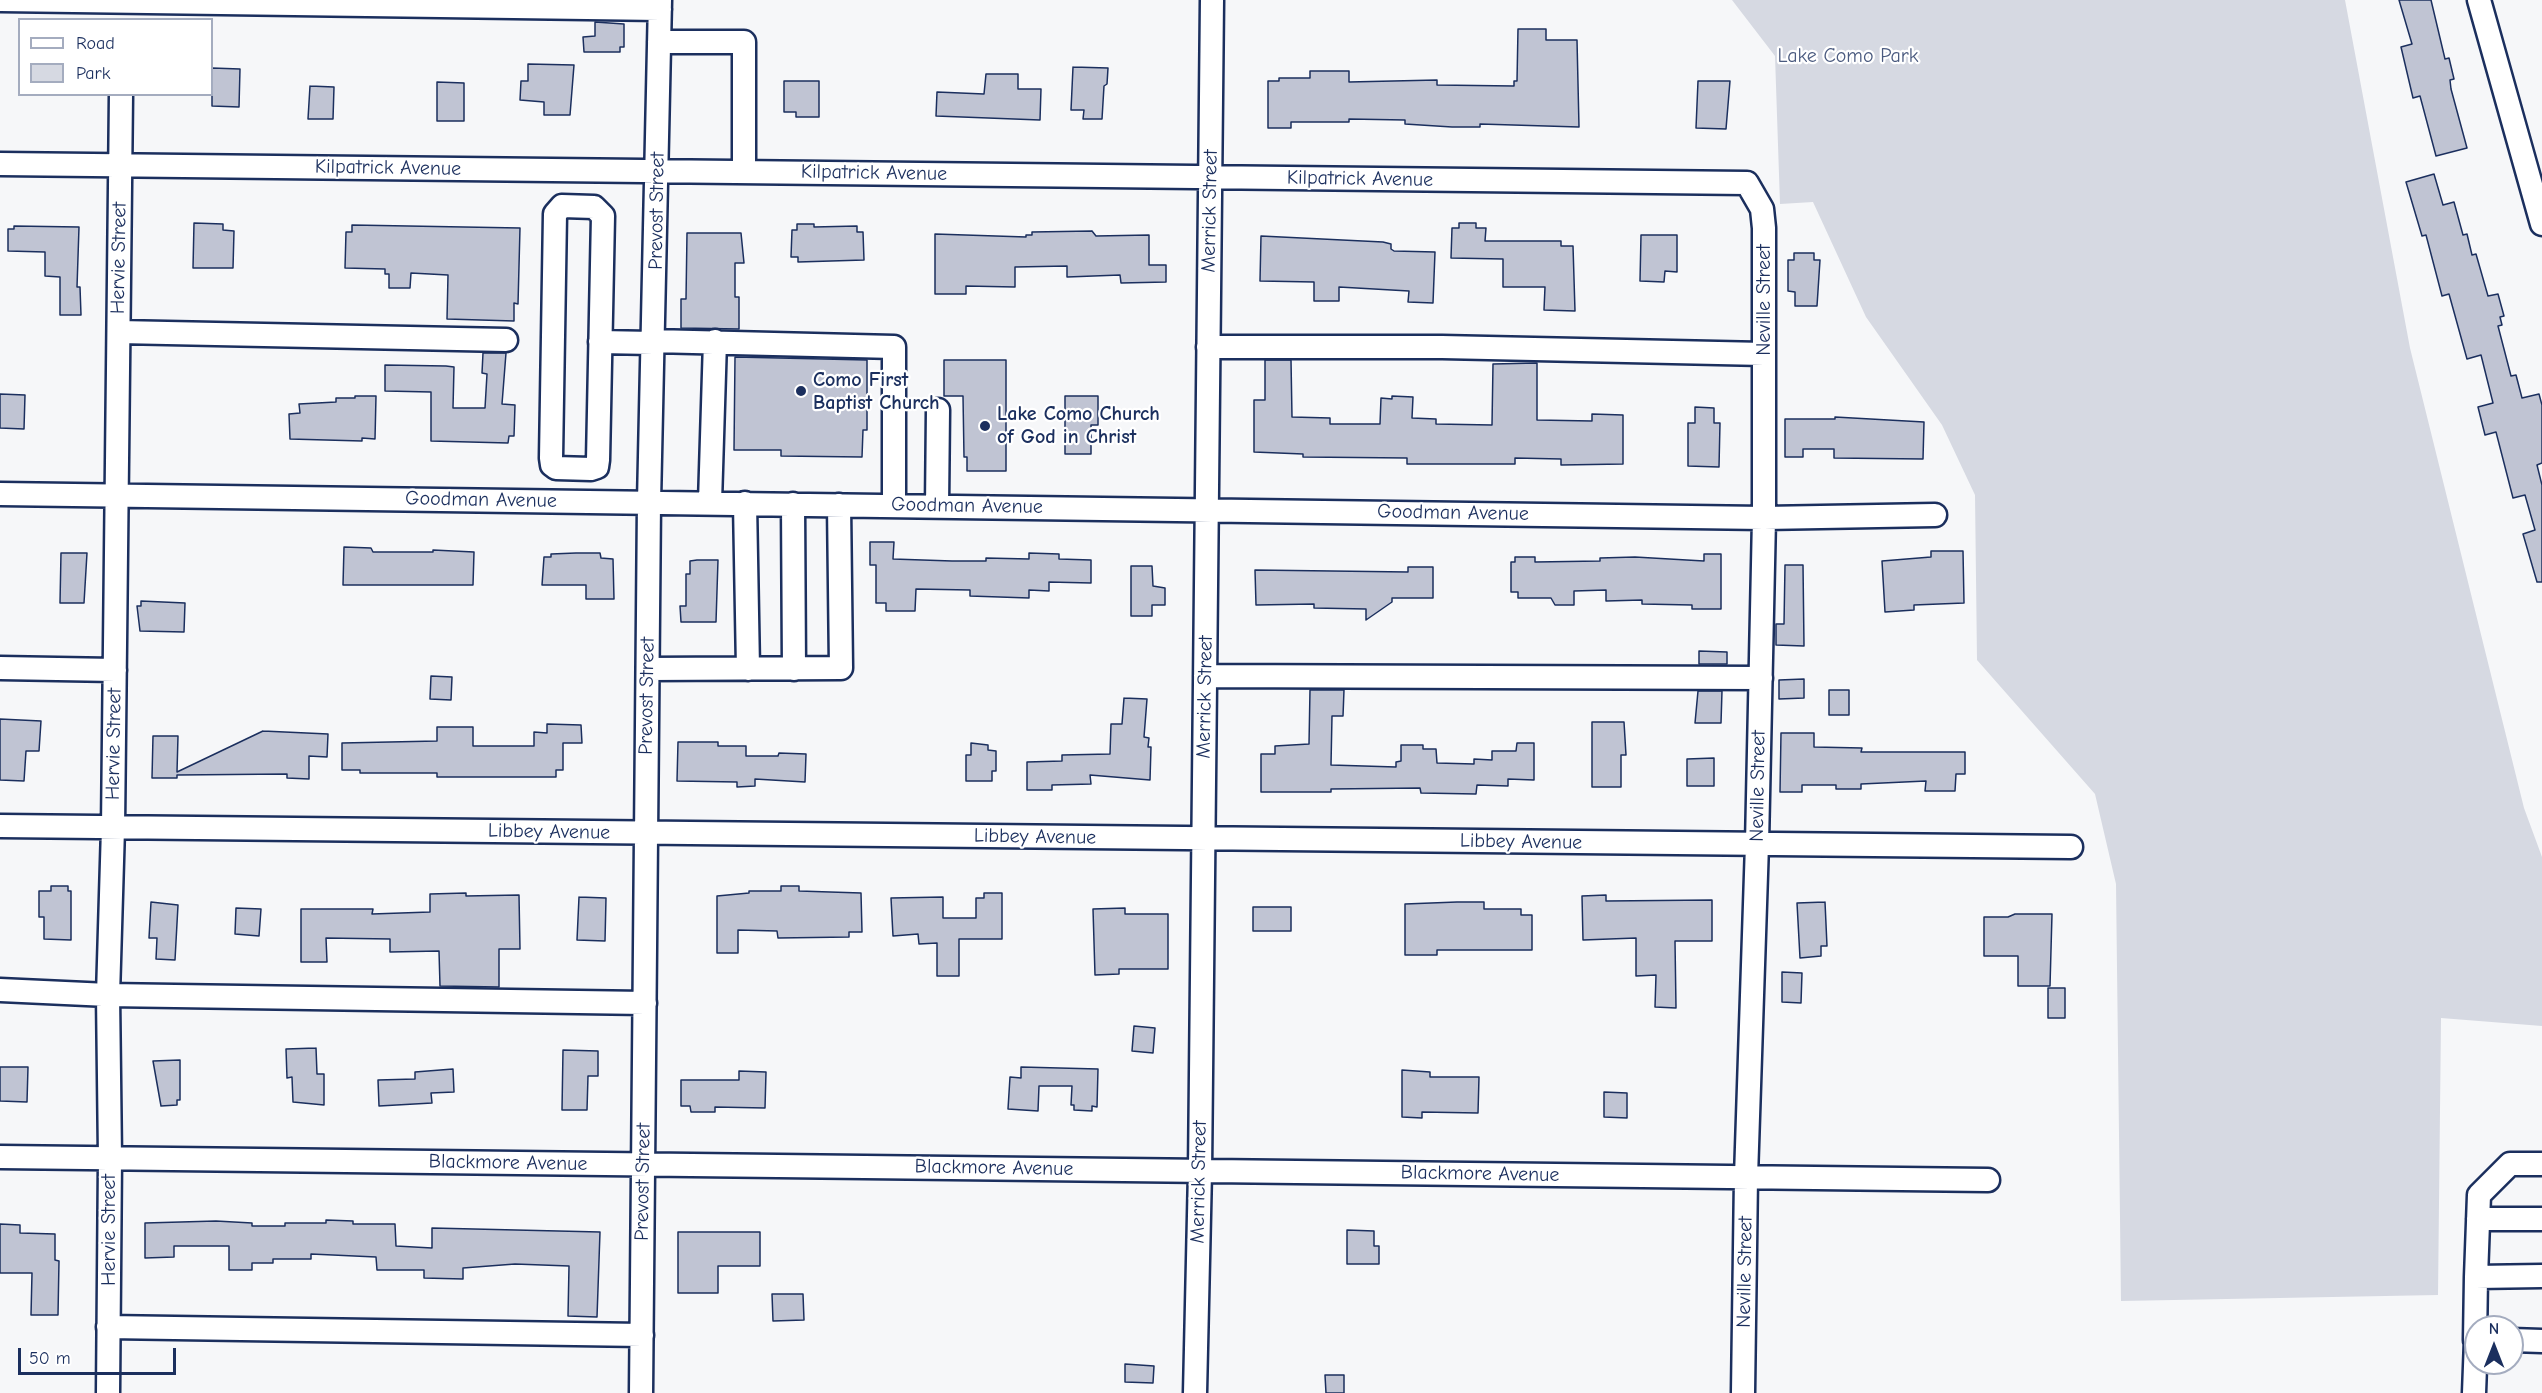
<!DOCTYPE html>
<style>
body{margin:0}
#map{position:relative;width:2542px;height:1393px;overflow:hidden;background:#f6f7f9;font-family:"Comic Neue",sans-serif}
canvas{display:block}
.legend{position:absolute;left:18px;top:18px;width:195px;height:78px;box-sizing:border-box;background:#fff;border:2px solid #a4acbf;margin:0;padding:8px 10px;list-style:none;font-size:18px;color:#1b2f5e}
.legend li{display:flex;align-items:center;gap:12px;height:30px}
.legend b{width:30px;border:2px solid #a4acbf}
.north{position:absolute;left:2464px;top:1315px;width:60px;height:60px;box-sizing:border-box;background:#fff;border:2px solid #a4acbf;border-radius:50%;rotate:0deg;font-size:16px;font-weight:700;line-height:24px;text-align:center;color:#1b2f5e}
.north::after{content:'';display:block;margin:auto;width:21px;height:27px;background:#1b2f5e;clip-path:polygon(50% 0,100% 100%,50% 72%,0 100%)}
.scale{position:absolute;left:18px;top:1348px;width:158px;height:27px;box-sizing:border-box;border:3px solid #1b2f5e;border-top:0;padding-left:8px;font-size:18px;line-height:21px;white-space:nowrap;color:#1b2f5e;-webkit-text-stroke:4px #fff;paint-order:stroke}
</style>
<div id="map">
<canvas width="2542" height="1393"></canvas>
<ul class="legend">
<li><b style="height:8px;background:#fff"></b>Road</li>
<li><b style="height:16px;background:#d6d9e2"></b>Park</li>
</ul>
<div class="north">N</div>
<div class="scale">50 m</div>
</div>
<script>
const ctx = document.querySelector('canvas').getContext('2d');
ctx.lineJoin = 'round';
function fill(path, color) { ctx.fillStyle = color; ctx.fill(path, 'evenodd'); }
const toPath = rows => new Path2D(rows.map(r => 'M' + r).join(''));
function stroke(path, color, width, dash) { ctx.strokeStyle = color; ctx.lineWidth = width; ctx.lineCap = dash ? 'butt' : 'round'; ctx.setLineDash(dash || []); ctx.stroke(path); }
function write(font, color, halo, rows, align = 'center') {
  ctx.font = font + ' "Comic Neue",sans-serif'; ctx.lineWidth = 4.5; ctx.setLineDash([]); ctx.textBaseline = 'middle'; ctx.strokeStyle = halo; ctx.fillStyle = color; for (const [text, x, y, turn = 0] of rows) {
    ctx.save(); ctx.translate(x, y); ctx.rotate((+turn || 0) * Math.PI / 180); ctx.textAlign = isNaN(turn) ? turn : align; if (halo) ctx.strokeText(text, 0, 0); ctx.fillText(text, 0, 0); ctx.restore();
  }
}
const green = toPath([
 [1732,0,2345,0,2410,348,2524,808,2542,857,2542,1026,2441,1018,2438,1295,2121,1301,2116,884,2095,794,1977,660,1975,495,1942,425,1866,317,1813,202,1780,204,1775,56]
]);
const building = toPath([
 [2399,0,2431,0,2445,59,2449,58,2454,79,2450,80,2451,89,2467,148,2436,156,2420,96,2413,98,2401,47,2412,44,2399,0],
 [595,22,624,24,624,47,620,47,620,52,584,52,583,37,595,36,595,22],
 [1518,29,1546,29,1546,40,1577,40,1579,127,1480,124,1480,127,1452,127,1405,124,1405,120,1349,119,1349,122,1291,122,1291,128,1268,128,1268,81,1279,81,1279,78,1310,78,1310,71,1349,71,1349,82,1437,80,1437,85,1514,86,1514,81,1517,81,1518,29],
 [528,64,574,65,570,115,544,115,544,102,520,100,521,81,528,81,528,64],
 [1073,67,1108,68,1107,84,1104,86,1102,119,1083,119,1084,110,1071,110,1073,67],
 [212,68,240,69,239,107,212,106,212,68],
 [986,74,1018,74,1018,89,1041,89,1040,120,936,116,937,92,984,94,986,74],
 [784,81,819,81,819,117,796,117,796,112,784,112,784,81],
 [1698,81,1730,81,1726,129,1696,128,1698,81],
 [437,82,464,83,464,121,437,121,437,82],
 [310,86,334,87,333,119,308,119,310,86],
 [2434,174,2443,205,2454,202,2463,235,2467,234,2472,255,2476,254,2488,296,2498,294,2504,316,2500,317,2502,325,2498,326,2511,376,2516,375,2522,398,2539,394,2542,405,2542,463,2537,465,2542,485,2542,582,2537,582,2523,534,2535,530,2525,495,2513,498,2496,432,2485,435,2478,407,2493,403,2481,355,2467,359,2449,294,2442,296,2426,235,2422,236,2406,182,2434,174],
 [194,223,223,224,223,230,234,231,233,268,193,268,194,223],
 [1459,223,1476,223,1476,228,1486,228,1485,241,1561,241,1561,246,1573,246,1575,311,1544,310,1545,287,1503,287,1503,259,1451,258,1452,228,1459,228,1459,223],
 [797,224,814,224,814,227,857,226,857,232,863,232,864,260,798,262,798,257,791,257,792,230,797,230,797,224],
 [352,225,520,228,518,304,514,303,514,321,447,319,448,275,411,273,410,288,389,288,389,274,385,274,385,269,345,268,346,232,352,232,352,225],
 [14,226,79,227,77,287,80,287,81,315,60,315,60,277,45,276,45,252,8,251,8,229,14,229,14,226],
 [1092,231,1096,236,1149,235,1149,265,1166,265,1166,282,1121,283,1120,275,1067,277,1067,266,1015,267,1015,287,966,286,966,294,935,294,935,234,1026,237,1026,235,1032,235,1032,232,1092,231],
 [687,233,741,233,744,263,735,263,735,297,739,297,739,329,681,328,681,299,686,299,687,233],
 [1641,235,1677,235,1677,272,1665,271,1664,282,1640,281,1641,235],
 [1261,236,1383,242,1391,244,1391,249,1394,251,1435,252,1433,303,1408,302,1409,291,1339,287,1339,301,1314,301,1314,282,1260,281,1261,236],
 [1794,253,1814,253,1814,260,1820,260,1817,306,1795,306,1795,292,1788,291,1788,260,1794,260,1794,253],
 [483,353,506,353,502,404,515,405,514,436,509,436,508,443,431,441,431,392,385,391,385,365,446,366,454,367,453,408,485,408,487,374,482,373,483,353],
 [735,357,867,360,867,430,863,430,862,457,781,456,781,450,734,450,735,357],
 [944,360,1006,360,1006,471,967,471,967,457,964,457,963,396,944,396,944,360],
 [1265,360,1291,360,1292,417,1330,418,1330,424,1380,424,1381,398,1392,399,1392,396,1413,397,1412,418,1436,419,1436,424,1492,425,1493,364,1537,363,1537,420,1592,421,1592,414,1623,415,1623,464,1561,465,1561,459,1515,458,1515,464,1407,464,1407,458,1303,457,1303,454,1254,452,1254,400,1265,400,1265,360],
 [0,394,25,395,24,429,0,428,0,394],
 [355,396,376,396,375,439,362,438,362,441,290,439,289,414,300,413,299,404,336,402,336,398,355,398,355,396],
 [1065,396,1098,396,1098,425,1091,425,1091,454,1065,454,1065,396],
 [1695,407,1714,408,1714,423,1720,423,1719,467,1688,466,1688,423,1695,423,1695,407],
 [1835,417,1924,422,1923,459,1834,458,1834,449,1803,449,1803,457,1785,457,1785,419,1835,419,1835,417],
 [870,542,894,542,893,559,952,561,986,561,986,558,1029,559,1029,553,1059,554,1059,559,1091,560,1091,583,1049,582,1049,591,1029,590,1029,598,970,596,970,590,916,589,915,611,886,611,886,603,876,603,876,565,870,565,870,542],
 [344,547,371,548,373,552,433,552,433,550,474,552,473,585,343,585,344,547],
 [1931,551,1963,551,1964,603,1914,605,1914,610,1885,612,1882,561,1931,557,1931,551],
 [61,553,87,553,84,603,60,603,61,553],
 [576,553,600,553,601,558,613,559,614,599,586,599,586,585,542,585,544,557,551,557,551,554,576,553],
 [1704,554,1721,554,1721,609,1692,609,1692,605,1642,604,1642,600,1606,601,1606,590,1574,591,1574,605,1555,605,1551,598,1518,598,1518,592,1511,592,1511,562,1515,562,1515,557,1535,557,1535,562,1600,561,1600,558,1635,557,1704,561,1704,554],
 [697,560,718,560,716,622,681,622,680,606,686,606,686,574,690,574,690,561,697,560],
 [1785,565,1803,565,1804,646,1776,645,1776,624,1784,624,1785,565],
 [1131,566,1152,566,1153,586,1165,588,1165,605,1152,605,1152,616,1131,616,1131,566],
 [1408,567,1433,567,1433,598,1392,598,1392,602,1366,620,1366,609,1314,608,1314,604,1256,605,1255,570,1408,572,1408,567],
 [141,601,185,603,184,632,140,631,137,606,141,606,141,601],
 [1699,651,1727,652,1727,664,1699,664,1699,651],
 [431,676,452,677,451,700,430,699,431,676],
 [1804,679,1804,698,1779,699,1779,680,1804,679],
 [1310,690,1344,690,1343,716,1332,716,1331,765,1396,767,1396,762,1401,761,1401,745,1423,745,1423,749,1436,749,1437,763,1474,764,1474,759,1492,760,1492,751,1516,751,1517,743,1534,743,1534,780,1508,779,1508,786,1477,785,1476,794,1421,793,1420,788,1331,789,1331,792,1261,792,1261,754,1275,754,1275,746,1309,744,1310,690],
 [1829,690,1849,690,1849,715,1829,715,1829,690],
 [1698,691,1722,691,1721,723,1695,723,1698,691],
 [1124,698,1147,699,1144,737,1149,738,1148,747,1151,747,1150,780,1090,775,1091,784,1052,785,1052,790,1027,790,1027,762,1062,761,1062,755,1110,754,1111,724,1122,724,1124,698],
 [0,719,41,721,39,751,26,751,24,781,0,780,0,719],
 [1592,722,1624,722,1626,755,1621,755,1621,787,1592,787,1592,722],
 [547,724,581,725,582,743,563,743,563,770,556,770,556,777,437,777,437,773,360,773,360,770,342,770,342,743,437,741,437,727,473,727,473,746,534,746,534,732,547,733,547,724],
 [263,731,328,734,327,757,309,756,309,779,287,778,287,774,177,775,177,778,152,778,153,736,178,736,177,772,263,731],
 [1781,733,1814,733,1814,747,1862,748,1861,752,1965,752,1965,774,1956,774,1955,791,1925,791,1926,781,1861,784,1861,789,1836,789,1836,785,1802,785,1802,792,1780,792,1781,733],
 [678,742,718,742,718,746,746,746,746,756,778,756,779,753,806,754,805,782,755,779,755,786,737,787,737,782,677,781,678,742],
 [971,743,988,745,988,750,996,751,996,771,992,771,992,781,966,781,966,755,971,755,971,743],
 [1714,758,1714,786,1687,786,1687,759,1714,758],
 [51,886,68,886,68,891,71,891,71,940,44,939,44,917,39,917,39,891,51,891,51,886],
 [781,886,799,886,799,891,861,893,862,932,849,932,849,937,778,938,777,931,738,930,738,953,717,953,717,896,749,893,749,891,781,891,781,886],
 [466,893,466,896,519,895,520,949,499,949,499,987,440,986,439,951,390,952,390,939,326,938,327,962,301,962,301,909,373,909,372,914,430,912,430,894,466,893],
 [984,893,1002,893,1002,939,959,939,959,976,937,976,937,943,919,944,918,934,893,936,891,898,943,897,943,918,976,918,976,898,984,898,984,893],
 [1606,895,1606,901,1712,900,1712,941,1675,941,1676,1008,1655,1007,1656,975,1636,976,1636,938,1583,940,1582,896,1606,895],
 [579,897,606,898,605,941,577,940,579,897],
 [151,902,178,905,175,960,156,959,157,938,149,938,151,902],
 [1457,902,1484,902,1484,909,1521,909,1521,915,1532,915,1532,950,1437,950,1437,955,1405,955,1405,904,1457,902],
 [1825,902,1827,946,1821,946,1821,956,1800,958,1797,903,1825,902],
 [1253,907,1291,907,1291,931,1253,931,1253,907],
 [236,908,261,909,259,936,235,934,236,908],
 [1125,908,1125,914,1168,914,1168,969,1119,969,1119,974,1095,975,1093,909,1125,908],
 [2015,914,2052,914,2050,986,2018,986,2018,956,1984,956,1984,917,2008,917,2015,914],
 [1782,972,1802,973,1801,1003,1782,1002,1782,972],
 [2048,988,2065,988,2065,1018,2048,1018,2048,988],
 [1134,1026,1155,1028,1153,1053,1132,1051,1134,1026],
 [316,1048,317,1074,324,1074,324,1105,293,1102,292,1077,287,1078,286,1049,316,1048],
 [563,1050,598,1051,598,1076,588,1076,587,1110,562,1110,563,1050],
 [180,1060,180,1100,177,1100,177,1105,161,1106,153,1061,180,1060],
 [0,1067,28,1067,27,1102,0,1101,0,1067],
 [1021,1067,1098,1069,1097,1107,1092,1106,1092,1111,1074,1110,1074,1105,1071,1105,1072,1086,1039,1086,1038,1111,1008,1109,1010,1077,1021,1078,1021,1067],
 [453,1069,454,1092,431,1093,432,1103,379,1106,378,1080,415,1079,415,1072,453,1069],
 [1402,1070,1430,1072,1430,1077,1479,1077,1478,1113,1422,1112,1422,1118,1402,1117,1402,1070],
 [739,1071,766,1072,765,1108,715,1107,715,1112,691,1112,690,1106,681,1106,681,1080,739,1080,739,1071],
 [1604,1092,1627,1093,1627,1118,1604,1117,1604,1092],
 [326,1220,353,1221,353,1224,395,1224,396,1246,432,1248,432,1228,600,1232,597,1317,568,1316,569,1266,515,1264,463,1268,463,1279,424,1278,424,1270,377,1270,376,1257,311,1254,311,1259,273,1259,273,1263,252,1263,252,1270,229,1270,229,1246,174,1246,174,1257,145,1258,145,1223,216,1221,252,1223,252,1226,285,1226,285,1223,326,1223,326,1220],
 [0,1224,20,1225,20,1233,55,1234,55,1260,59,1261,58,1315,31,1315,32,1273,0,1273,0,1224],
 [1347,1230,1374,1231,1374,1246,1379,1246,1379,1264,1347,1264,1347,1230],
 [678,1232,760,1232,760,1266,718,1266,718,1293,678,1293,678,1232],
 [772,1294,803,1294,804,1320,773,1321,772,1294],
 [1125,1364,1154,1366,1153,1383,1125,1382,1125,1364],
 [1325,1375,1344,1375,1344,1393,1326,1393,1325,1375]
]);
const minor = toPath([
 [1,0,660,9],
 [2479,0,2542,224],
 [659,42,744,42,744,172],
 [0,164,1747,183,1762,209,1764,228,1764,518,1757,844,1746,1177,1743,1393],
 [562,206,594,207,603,216,598,460,597,467,591,469,556,468,552,465,551,458,555,214,562,206],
 [119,332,506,340],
 [653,341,894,347,894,505],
 [600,342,653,343],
 [1208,347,1442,347,1764,354],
 [0,494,1764,518,1935,515],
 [710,502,715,341],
 [745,503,748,669],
 [793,504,794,669],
 [937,506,938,410],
 [0,668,115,670],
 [648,669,841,668,839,505],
 [1205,676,1761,678],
 [0,826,2071,847],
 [0,990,108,995,645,1003],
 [0,1157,1988,1180],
 [2478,1219,2542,1219],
 [2476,1277,2479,1195,2510,1164,2542,1164],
 [108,1327,642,1335],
 [2475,1340,2476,1277,2542,1276],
 [2512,1340,2542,1341],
 [108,1393,110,1158,108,995,113,828,121,94],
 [641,1393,649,502,660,0],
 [1195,1393,1200,1171,1212,0],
 [2474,1393,2476,1340]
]);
const markers = [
 [801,391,6,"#1b2f5e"],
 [985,426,6,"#1b2f5e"]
];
const parkNames = [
 ["Lake Como Park",1848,56]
];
const streetNames = [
 ["Kilpatrick Avenue",388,168,1],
 ["Kilpatrick Avenue",874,173,1],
 ["Kilpatrick Avenue",1360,179,1],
 ["Prevost Street",657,211,-89],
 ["Merrick Street",1210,211,-89],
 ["Hervie Street",119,258,-89],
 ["Neville Street",1764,300,-90],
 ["Goodman Avenue",481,500,1],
 ["Goodman Avenue",967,506,1],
 ["Goodman Avenue",1453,513,1],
 ["Prevost Street",647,696,-89],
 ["Merrick Street",1205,697,-89],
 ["Hervie Street",114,744,-89],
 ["Neville Street",1758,786,-89],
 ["Libbey Avenue",549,832,1],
 ["Libbey Avenue",1035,837,1],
 ["Libbey Avenue",1521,842,1],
 ["Blackmore Avenue",508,1163,1],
 ["Blackmore Avenue",994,1168,1],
 ["Blackmore Avenue",1480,1174,1],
 ["Prevost Street",643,1182,-89],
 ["Merrick Street",1199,1182,-89],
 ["Hervie Street",109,1230,-90],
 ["Neville Street",1745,1272,-89]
];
const poiNames = [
 ["Como First",813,380],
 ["Baptist Church",813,403],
 ["Lake Como Church",997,414],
 ["of God in Christ",997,437]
];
fill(green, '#d6d9e2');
fill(building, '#c0c4d3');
stroke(building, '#1b2f5e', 1.5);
stroke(minor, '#1b2f5e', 27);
stroke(minor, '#fff', 22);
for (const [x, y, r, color] of markers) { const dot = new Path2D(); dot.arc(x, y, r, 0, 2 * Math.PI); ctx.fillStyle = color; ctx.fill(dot); stroke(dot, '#fff', 2); }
write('20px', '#4a5a7f', '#fff', parkNames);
write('20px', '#1b2f5e', '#fff', streetNames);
write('bold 20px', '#1b2f5e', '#fff', poiNames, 'left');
</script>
